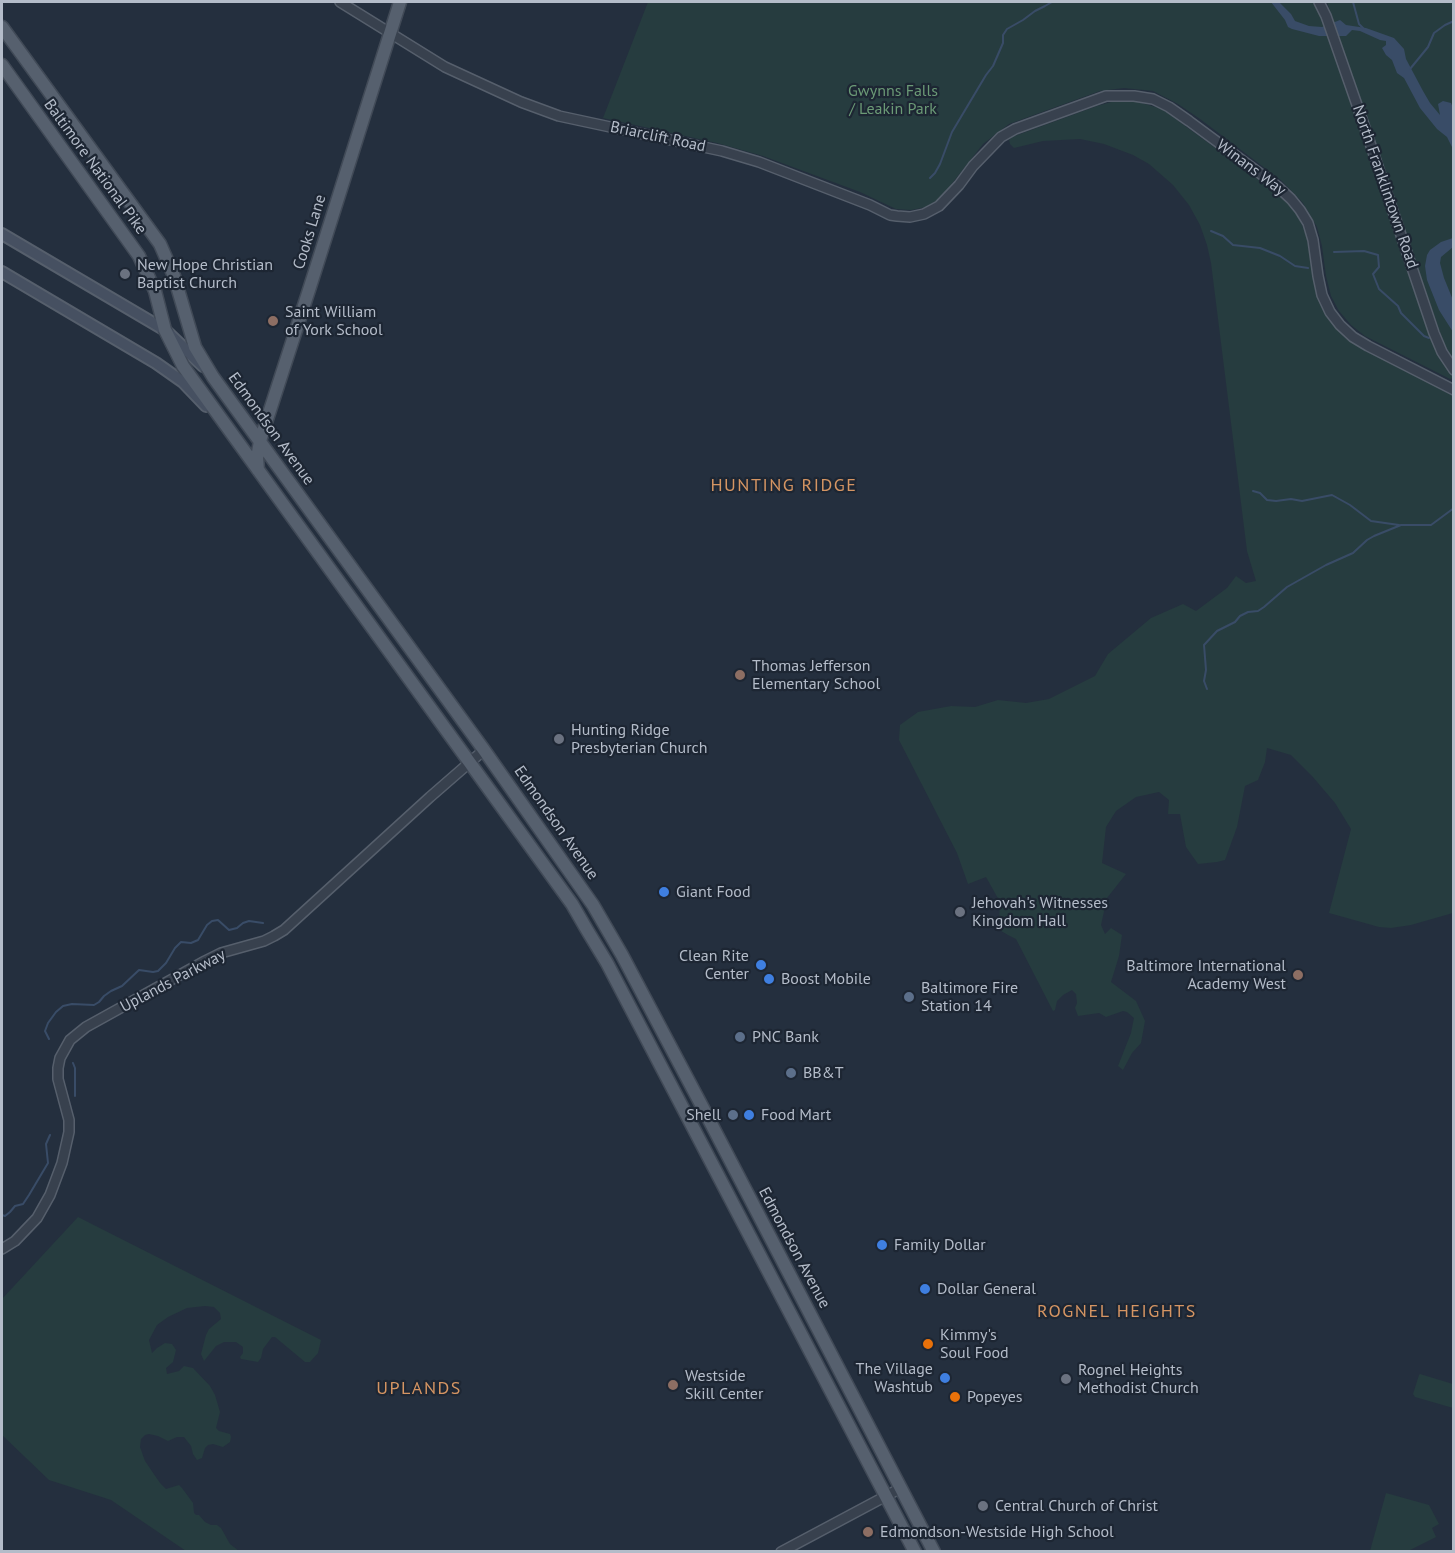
<!DOCTYPE html>
<style>
body{margin:0}
#map{position:relative;width:1455px;height:1553px;overflow:hidden;background:#242f3e;font-family:"PT Sans",sans-serif}
canvas{display:block}
.frame{position:absolute;inset:0;border:3px solid #b4bcc9;pointer-events:none}
</style>
<div id="map">
<canvas width="1455" height="1553"></canvas>
<div class="frame"></div>
</div>
<script>
const ctx = document.querySelector('canvas').getContext('2d');
ctx.lineJoin = 'round';
function fill(path, color) { ctx.fillStyle = color; ctx.fill(path, 'evenodd'); }
const toPath = rows => new Path2D(rows.map(r => 'M' + r).join(''));
function stroke(path, color, width, dash) { ctx.strokeStyle = color; ctx.lineWidth = width; ctx.lineCap = dash ? 'butt' : 'round'; ctx.setLineDash(dash || []); ctx.stroke(path); }
function write(font, color, halo, rows, align = 'center') {
  ctx.font = font + ' "PT Sans",sans-serif'; ctx.lineWidth = 4.5; ctx.setLineDash([]); ctx.textBaseline = 'middle'; ctx.strokeStyle = halo; ctx.fillStyle = color; for (const [text, x, y, turn = 0] of rows) {
    ctx.save(); ctx.translate(x, y); ctx.rotate((+turn || 0) * Math.PI / 180); ctx.textAlign = isNaN(turn) ? turn : align; if (halo) ctx.strokeText(text, 0, 0); ctx.fillText(text, 0, 0); ctx.restore();
  }
}
const green = toPath([
 [648,2,1315,2,1445,363,1453,375,1453,378,1450,379,1365,336,1351,325,1339,311,1331,296,1326,276,1322,246,1317,227,1303,203,1282,181,1200,119,1178,104,1153,91,1124,88,1100,91,1009,124,983,144,939,200,926,207,911,210,896,209,860,192,763,156,717,143,603,118],
 [1327,2,1453,2,1453,360,1445,347],
 [1115,101,1135,101,1162,109,1278,194,1292,208,1300,220,1307,238,1314,281,1319,298,1325,311,1344,337,1364,350,1453,395,1453,913,1411,925,1391,928,1379,927,1329,913,1351,829,1335,803,1312,776,1291,755,1267,748,1265,762,1258,780,1245,786,1237,827,1225,860,1217,862,1198,864,1186,847,1180,814,1168,814,1169,800,1159,792,1136,797,1116,811,1106,827,1102,863,1126,874,1107,898,1101,925,1105,934,1111,928,1122,935,1119,956,1111,982,1136,1001,1145,1021,1141,1043,1132,1053,1123,1070,1118,1066,1131,1033,1134,1018,1127,1012,1123,1011,1106,1017,1099,1013,1078,1016,1075,1008,1077,1003,1076,994,1072,990,1063,995,1057,1001,1055,1010,1053,1011,1016,939,1008,935,996,928,999,922,1000,902,986,877,968,884,957,853,899,740,900,725,918,712,951,706,975,707,998,700,1026,703,1049,699,1095,676,1108,654,1151,618,1183,604,1196,611,1227,588,1236,576,1246,583,1256,581,1247,551,1211,263,1207,245,1200,225,1189,205,1173,185,1149,164,1133,155,1104,144,1080,139,1043,141,1014,148,1010,144,1009,140,1012,137,1097,106],
 [78,1217,321,1340,318,1353,310,1362,305,1362,275,1337,272,1337,263,1349,261,1358,258,1362,241,1359,240,1357,243,1353,243,1347,236,1342,224,1342,216,1346,204,1361,201,1354,206,1335,209,1329,221,1319,220,1313,214,1307,205,1306,187,1308,168,1317,157,1325,149,1340,152,1353,157,1348,165,1343,172,1344,176,1350,173,1362,166,1368,167,1374,179,1371,184,1366,193,1368,210,1386,215,1395,220,1412,216,1428,219,1431,230,1434,231,1437,230,1442,223,1447,213,1444,208,1445,205,1448,202,1458,197,1460,193,1454,191,1446,184,1437,177,1437,168,1441,158,1436,149,1434,145,1435,141,1439,140,1447,145,1461,160,1483,166,1489,179,1485,182,1488,193,1503,194,1513,196,1515,199,1515,205,1522,211,1525,217,1525,221,1528,230,1544,239,1551,186,1551,111,1500,49,1480,2,1435,2,1299],
 [1420,1374,1453,1384,1453,1408,1415,1397,1413,1394,1419,1375],
 [1386,1493,1429,1505,1439,1524,1432,1528,1436,1537,1408,1551,1370,1551]
]);
const water = toPath([
 [1271,2,1279,2,1291,14,1295,21,1309,26,1322,27,1340,20,1346,25,1366,28,1394,38,1404,49,1406,59,1423,91,1430,103,1440,115,1438,104,1443,101,1451,103,1453,108,1453,149,1447,137,1437,129,1420,108,1404,78,1397,73,1392,60,1386,55,1382,48,1386,45,1386,41,1380,40,1360,31,1352,30,1346,36,1319,36,1292,29,1288,27,1285,20],
 [1453,238,1453,247,1441,257,1440,263,1444,278,1453,300,1453,332,1439,310,1427,280,1425,266,1427,255,1430,250,1441,242]
]);
const stream = toPath([
 [1353,2,1359,24,1364,29],
 [1410,69,1428,47,1434,33,1445,25,1454,21],
 [930,178,935,173,940,164,952,132,986,75,993,66,1003,43,1003,35,1007,29,1023,20,1035,11,1045,6,1052,2],
 [1211,231,1223,236,1233,245,1260,248,1280,256,1295,266,1308,268],
 [1334,252,1364,251,1378,255,1379,267,1373,274,1379,289,1398,306,1401,313,1424,336,1429,338],
 [1253,491,1260,493,1267,500,1276,501,1291,499,1302,501,1332,495,1350,505,1371,521,1399,525],
 [1207,689,1204,681,1206,670,1204,645,1217,631,1235,622,1240,616,1248,612,1258,611,1264,607,1287,587,1326,565,1353,553,1367,540,1374,536,1401,525,1431,525,1454,508],
 [49,1039,45,1031,48,1023,56,1012,63,1006,72,1004,94,1005,99,1002,104,996,111,991,122,986,139,970,153,972,158,971,166,963,175,948,181,942,191,943,198,940,207,925,212,921,218,920,229,930,237,928,243,923,249,921,263,923],
 [73,1063,75,1068,75,1096],
 [2,1215,5,1216,10,1212,15,1206,23,1204,29,1195,48,1163,46,1144,50,1135]
]);
const tertiary = toPath([
 [340,2,445,67,521,102,559,116,722,151,759,162,870,205,890,215,897,216,910,217,924,214,939,206,959,185,973,166,1001,137,1015,129,1106,96,1134,96,1153,99,1169,107,1189,121,1277,186,1291,199,1300,210,1308,223,1313,240,1318,276,1322,295,1330,312,1340,325,1353,337,1368,346,1454,390],
 [1319,2,1326,16,1364,125,1434,333,1442,352,1454,370],
 [2,1249,15,1241,37,1218,50,1195,62,1163,69,1132,69,1120,58,1079,58,1068,60,1058,70,1040,86,1027,205,961,221,953,264,941,274,936,284,930,430,797,484,750],
 [781,1552,901,1488]
]);
const secondary = toPath([
 [2,234,165,330,203,366],
 [2,272,156,363,183,382,206,406]
]);
const primary = toPath([
 [2,27,160,244,174,276,195,347,213,377,484,750,593,905,622,955,704,1110,934,1552],
 [2,65,139,256,155,291,165,330,183,366,572,904,587,930,607,963,915,1552],
 [258,470,257,458,260,441,309,290,400,2]
]);
const markers = [
 [125,274,6,"#6b7280"],
 [273,321,6,"#8d6e63"],
 [740,675,6,"#8d6e63"],
 [559,739,6,"#6b7280"],
 [664,892,6,"#3f7fe0"],
 [960,912,6,"#6b7280"],
 [761,965,6,"#3f7fe0"],
 [1298,975,6,"#8d6e63"],
 [769,979,6,"#3f7fe0"],
 [909,997,6,"#5c6f8a"],
 [740,1037,6,"#5c6f8a"],
 [791,1073,6,"#5c6f8a"],
 [733,1115,6,"#5c6f8a"],
 [749,1115,6,"#3f7fe0"],
 [882,1245,6,"#3f7fe0"],
 [925,1289,6,"#3f7fe0"],
 [928,1344,6,"#e8710a"],
 [945,1378,6,"#3f7fe0"],
 [1066,1379,6,"#6b7280"],
 [673,1385,6,"#8d6e63"],
 [955,1397,6,"#e8710a"],
 [983,1506,6,"#6b7280"],
 [868,1532,6,"#8d6e63"]
];
const parkNames = [
 ["Gwynns Falls",893,91],
 ["/ Leakin Park",893,109]
];
const streetNames = [
 ["Briarclift Road",658,137,12],
 ["Baltimore National Pike",95,167,54],
 ["Winans Way",1251,168,37],
 ["North Franklintown Road",1385,187,71],
 ["Cooks Lane",310,232,-73],
 ["Edmondson Avenue",271,429,54],
 ["Edmondson Avenue",556,823,55],
 ["Uplands Parkway",173,981,-28],
 ["Edmondson Avenue",794,1248,62]
];
const poiNames = [
 ["New Hope Christian",137,265],
 ["Baptist Church",137,283],
 ["Saint William",285,312],
 ["of York School",285,330],
 ["Thomas Jefferson",752,666],
 ["Elementary School",752,684],
 ["Hunting Ridge",571,730],
 ["Presbyterian Church",571,748],
 ["Giant Food",676,892],
 ["Jehovah's Witnesses",972,903],
 ["Kingdom Hall",972,921],
 ["Clean Rite",749,956,"right"],
 ["Center",749,974,"right"],
 ["Baltimore International",1286,966,"right"],
 ["Academy West",1286,984,"right"],
 ["Boost Mobile",781,979],
 ["Baltimore Fire",921,988],
 ["Station 14",921,1006],
 ["PNC Bank",752,1037],
 ["BB&T",803,1073],
 ["Shell",721,1115,"right"],
 ["Food Mart",761,1115],
 ["Family Dollar",894,1245],
 ["Dollar General",937,1289],
 ["Kimmy's",940,1335],
 ["Soul Food",940,1353],
 ["The Village",933,1369,"right"],
 ["Washtub",933,1387,"right"],
 ["Rognel Heights",1078,1370],
 ["Methodist Church",1078,1388],
 ["Westside",685,1376],
 ["Skill Center",685,1394],
 ["Popeyes",967,1397],
 ["Central Church of Christ",995,1506],
 ["Edmondson-Westside High School",880,1532]
];
const neighbourhoodNames = [
 ["HUNTING RIDGE",784,486],
 ["ROGNEL HEIGHTS",1117,1312],
 ["UPLANDS",419,1389]
];
fill(green, '#263c3f');
fill(water, '#394c67');
stroke(stream, '#394c67', 2);
stroke(tertiary, '#565f6c', 12);
stroke(secondary, '#565f6c', 14);
stroke(primary, '#414a57', 15);
stroke(tertiary, '#38414e', 9);
stroke(secondary, '#465061', 10);
stroke(primary, '#56606e', 12);
for (const [x, y, r, color] of markers) { const dot = new Path2D(); dot.arc(x, y, r, 0, 2 * Math.PI); ctx.fillStyle = color; ctx.fill(dot); stroke(dot, '#1d2633', 2); }
write('16px', '#6b9a76', '#1d2633', parkNames);
write('16px', '#b4bcc9', '#1d2633', streetNames);
write('16px', '#b4bcc9', '#1d2633', poiNames, 'left');
ctx.letterSpacing = '1.5px';
write('18px', '#d59563', '#1d2633', neighbourhoodNames);
ctx.letterSpacing = '0px';
</script>
